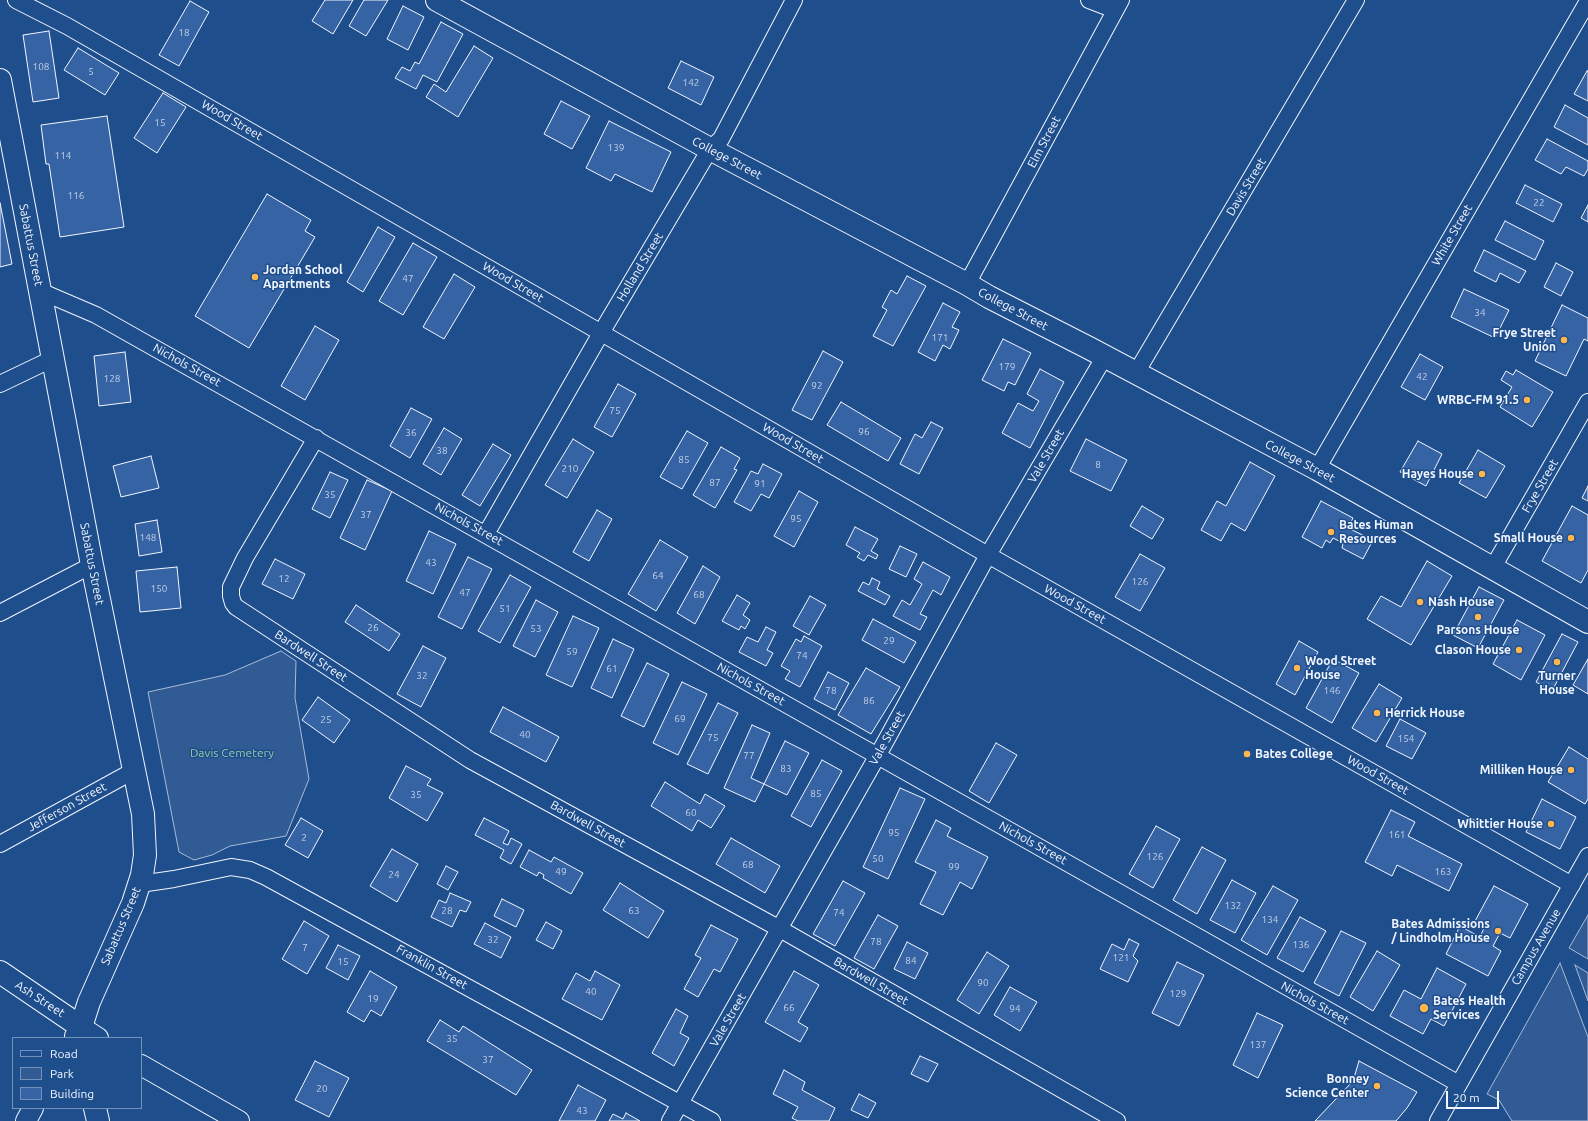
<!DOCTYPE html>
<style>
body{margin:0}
#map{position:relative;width:1588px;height:1121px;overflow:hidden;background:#1f4e8c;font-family:Ubuntu,sans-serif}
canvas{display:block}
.legend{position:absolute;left:12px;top:1037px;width:130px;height:72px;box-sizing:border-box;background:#1f4e8c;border:1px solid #7391ba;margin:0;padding:5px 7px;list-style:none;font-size:12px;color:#f2f6ff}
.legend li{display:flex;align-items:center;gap:8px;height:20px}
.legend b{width:20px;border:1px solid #7391ba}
.scale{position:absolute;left:1446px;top:1091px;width:53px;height:18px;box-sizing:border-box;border:2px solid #f2f6ff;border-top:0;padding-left:5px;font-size:12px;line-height:14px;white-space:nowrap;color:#f2f6ff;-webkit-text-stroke:3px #1f4e8c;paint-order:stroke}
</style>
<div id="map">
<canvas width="1588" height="1121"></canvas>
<ul class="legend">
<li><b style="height:5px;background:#1f4e8c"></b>Road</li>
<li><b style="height:11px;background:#305b95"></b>Park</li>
<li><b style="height:11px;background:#3563a3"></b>Building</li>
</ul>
<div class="scale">20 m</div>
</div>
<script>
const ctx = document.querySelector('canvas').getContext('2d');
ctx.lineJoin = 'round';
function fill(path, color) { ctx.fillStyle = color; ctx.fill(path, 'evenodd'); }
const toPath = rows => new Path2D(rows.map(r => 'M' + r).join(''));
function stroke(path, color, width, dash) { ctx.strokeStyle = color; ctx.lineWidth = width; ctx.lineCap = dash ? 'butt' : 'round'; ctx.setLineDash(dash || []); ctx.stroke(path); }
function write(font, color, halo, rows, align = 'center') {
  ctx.font = font + ' Ubuntu,sans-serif'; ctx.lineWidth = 3; ctx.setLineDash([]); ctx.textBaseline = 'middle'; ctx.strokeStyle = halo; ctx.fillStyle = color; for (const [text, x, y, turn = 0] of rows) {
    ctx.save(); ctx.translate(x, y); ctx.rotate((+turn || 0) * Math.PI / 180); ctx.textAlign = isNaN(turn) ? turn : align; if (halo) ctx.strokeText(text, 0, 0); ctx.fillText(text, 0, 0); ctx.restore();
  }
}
const green = toPath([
 [281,651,296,661,295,698,309,779,286,836,230,846,212,855,194,860,179,852,148,692,225,675,281,651],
 [1588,915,1588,959,1569,948,1588,915],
 [1560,963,1588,1037,1588,1121,1512,1121,1499,1100,1487,1094,1560,963],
 [1575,965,1588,973,1588,1001,1575,965]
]);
const building = toPath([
 [325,0,353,0,333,34,312,21,325,0],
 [364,0,388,0,366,36,349,26,364,0],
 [190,1,209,12,179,66,159,55,190,1],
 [403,6,424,17,408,50,387,39,403,6],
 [441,22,463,34,437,82,423,75,416,89,395,78,402,67,410,71,415,62,419,64,441,22],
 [49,31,59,98,33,102,23,35,49,31],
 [474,46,493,58,458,117,426,97,434,84,446,92,474,46],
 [78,48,119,73,105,95,64,70,78,48],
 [681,61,714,77,701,105,668,88,681,61],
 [1587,71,1588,71,1588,101,1574,94,1587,71],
 [163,93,186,107,157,153,134,138,163,93],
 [561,101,590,116,572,149,544,134,561,101],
 [1565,105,1588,118,1588,145,1554,127,1565,105],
 [107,116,124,227,60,237,49,164,46,164,41,125,107,116],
 [609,121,671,152,652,192,615,174,611,181,586,168,609,121],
 [1547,139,1588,161,1588,169,1584,176,1566,167,1561,174,1535,160,1547,139],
 [1525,185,1562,204,1553,222,1516,203,1525,185],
 [267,194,311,220,305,231,315,237,249,348,195,316,267,194],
 [0,203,12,264,0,267,0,203],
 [1588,205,1588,222,1581,218,1588,205],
 [1505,221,1544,241,1535,260,1495,240,1505,221],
 [378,227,395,237,363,292,347,282,378,227],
 [413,243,437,257,403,315,379,301,413,243],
 [1484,250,1526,271,1519,283,1500,273,1496,282,1474,271,1484,250],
 [1556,263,1573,272,1561,296,1544,287,1556,263],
 [454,274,475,287,444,339,423,327,454,274],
 [907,276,926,286,893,346,873,336,887,310,882,307,891,290,897,294,907,276],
 [1464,289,1509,310,1495,338,1451,317,1464,289],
 [943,303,960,312,952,327,959,330,950,349,943,345,935,361,918,352,943,303],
 [1562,305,1588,318,1588,341,1584,339,1566,376,1535,361,1562,305],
 [315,326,339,340,305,400,281,386,315,326],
 [1003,339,1031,353,1015,385,1008,382,1004,391,982,380,1003,339],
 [823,351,843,362,812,420,792,410,823,351],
 [125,352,131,402,99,406,94,356,125,352],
 [1420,354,1443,367,1425,400,1401,387,1420,354],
 [1040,369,1064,382,1030,448,1002,433,1018,403,1033,411,1039,401,1027,394,1040,369],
 [1516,370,1553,392,1532,427,1500,407,1512,387,1501,380,1506,371,1513,375,1516,370],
 [618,384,636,394,612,437,594,427,618,384],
 [841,402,901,438,888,461,827,425,841,402],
 [411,408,432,419,410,458,390,446,411,408],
 [931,422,943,428,919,474,900,464,915,434,922,438,931,422],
 [444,428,462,439,441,475,423,464,444,428],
 [687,431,708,443,682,489,660,477,687,431],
 [573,439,594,452,567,498,545,485,573,439],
 [1086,439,1127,460,1111,491,1070,471,1086,439],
 [1418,441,1442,454,1426,486,1400,472,1418,441],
 [493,444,511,455,480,506,462,495,493,444],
 [721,447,740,458,734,469,737,470,715,508,693,495,721,447],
 [1478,450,1505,466,1486,498,1459,483,1478,450],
 [151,456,159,488,121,497,113,466,151,456],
 [1250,462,1275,476,1245,531,1231,523,1221,541,1201,530,1217,501,1226,506,1250,462],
 [763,464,782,474,769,498,761,494,751,511,734,502,751,471,758,474,763,464],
 [330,472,348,480,330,518,312,509,330,472],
 [367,480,392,491,365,550,340,538,367,480],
 [1588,486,1588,501,1582,498,1588,486],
 [799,491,818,502,794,547,774,536,799,491],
 [1321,501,1353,518,1348,528,1373,540,1363,559,1342,548,1343,543,1333,538,1330,543,1326,540,1322,548,1302,537,1321,501],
 [1142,506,1164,519,1152,539,1130,526,1142,506],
 [1572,506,1588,515,1588,570,1581,583,1542,561,1572,506],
 [597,510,612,519,589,561,573,552,597,510],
 [157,520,162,552,139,556,135,524,157,520],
 [855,527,878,539,871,551,878,555,876,559,868,555,864,561,857,557,860,553,846,545,855,527],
 [429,531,456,544,433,594,406,581,429,531],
 [660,540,688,557,656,611,628,594,660,540],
 [900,546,917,554,906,577,889,569,900,546],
 [1140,554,1165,568,1140,611,1115,597,1140,554],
 [468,557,492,569,462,629,438,617,468,557],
 [275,559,305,574,293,599,262,584,275,559],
 [1427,561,1452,576,1411,645,1367,619,1381,596,1401,607,1427,561],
 [923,562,950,577,941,595,933,590,920,614,927,617,920,630,893,616,902,600,910,605,922,584,914,579,923,562],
 [703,566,720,577,695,624,677,613,703,566],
 [177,567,181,608,140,612,136,571,177,567],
 [510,575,531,587,500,643,478,631,510,575],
 [872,578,880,582,877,589,890,596,885,605,858,591,863,582,869,585,872,578],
 [1479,587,1504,600,1478,648,1453,635,1479,587],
 [737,595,750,603,743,615,750,620,745,629,741,626,739,630,722,621,737,595],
 [810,596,826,605,809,635,793,626,810,596],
 [536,600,558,612,535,657,513,646,536,600],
 [356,605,400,634,389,651,345,622,356,605],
 [573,616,599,628,572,687,546,675,573,616],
 [873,619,916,642,904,663,862,640,873,619],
 [1517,620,1545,635,1521,680,1493,664,1517,620],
 [766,627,776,632,767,650,773,653,766,666,739,652,747,637,758,642,766,627],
 [1562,634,1578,642,1552,691,1536,682,1562,634],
 [804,636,822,646,800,687,785,679,790,671,781,666,796,639,801,642,804,636],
 [613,639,634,649,612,698,591,688,613,639],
 [1299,641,1318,652,1295,695,1276,684,1299,641],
 [423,646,446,658,421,707,397,694,423,646],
 [1333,659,1359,673,1332,723,1306,708,1333,659],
 [1588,659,1588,694,1573,685,1588,659],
 [647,663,669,674,644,727,621,716,647,663],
 [866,668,900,687,871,734,838,715,866,668],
 [828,672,849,683,835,710,814,699,828,672],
 [682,682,707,694,678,755,653,743,682,682],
 [1379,684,1402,698,1376,742,1352,728,1379,684],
 [318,697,350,720,334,743,302,720,318,697],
 [718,703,738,713,708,774,687,764,718,703],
 [503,707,559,737,546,762,490,732,503,707],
 [1400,719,1426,733,1412,759,1386,746,1400,719],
 [752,725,770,733,751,778,764,784,755,802,724,788,752,725],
 [785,741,809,753,787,795,764,784,785,741],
 [996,743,1017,755,989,803,969,791,996,743],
 [1569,747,1588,759,1588,799,1585,804,1548,782,1569,747],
 [822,760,842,771,811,827,791,816,822,760],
 [406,766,431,779,427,785,443,793,427,821,389,798,406,766],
 [665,782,700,804,705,794,725,806,711,828,698,820,692,831,651,806,665,782],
 [900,788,925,799,888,879,863,867,900,788],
 [1542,799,1576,817,1560,849,1526,832,1542,799],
 [1391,810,1415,822,1408,836,1462,864,1449,891,1397,865,1392,876,1365,862,1391,810],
 [301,818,323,831,308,858,285,845,301,818],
 [484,818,509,831,503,843,508,845,511,838,522,844,511,864,500,858,504,850,475,835,484,818],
 [936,820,951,828,947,836,988,857,972,889,960,882,943,915,920,904,936,872,915,862,936,820],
 [1156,826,1180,839,1153,888,1129,874,1156,826],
 [731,838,780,866,765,893,716,864,731,838],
 [1202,847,1226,860,1197,914,1173,900,1202,847],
 [392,849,418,864,397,902,370,886,392,849],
 [529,850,551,862,554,857,583,873,571,894,543,878,544,875,539,872,537,876,520,867,529,850],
 [446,866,458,872,448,890,437,884,446,866],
 [1232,880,1256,893,1235,933,1210,920,1232,880],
 [843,881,865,893,835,946,813,934,843,881],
 [620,883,664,911,648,938,603,910,620,883],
 [1273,886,1298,900,1267,955,1241,940,1273,886],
 [1494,886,1528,904,1510,938,1500,933,1493,946,1501,951,1488,976,1446,954,1460,926,1480,937,1484,928,1474,923,1494,886],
 [450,893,471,902,466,912,460,910,452,927,431,917,439,900,446,903,450,893],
 [502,899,524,910,516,927,494,916,502,899],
 [878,915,898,926,874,969,854,958,878,915],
 [1300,917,1326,931,1303,972,1277,958,1300,917],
 [304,921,329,936,307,974,282,959,304,921],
 [546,922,562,931,553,949,536,940,546,922],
 [485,923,511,937,501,958,474,944,485,923],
 [711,925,738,939,720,972,714,969,698,997,684,989,701,958,695,955,711,925],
 [1341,931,1366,943,1339,996,1314,983,1341,931],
 [1129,939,1139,944,1133,956,1138,961,1128,982,1100,969,1112,944,1124,950,1129,939],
 [907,942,928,953,915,979,894,969,907,942],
 [338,945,360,956,348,980,326,968,338,945],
 [1377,951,1400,965,1373,1011,1350,997,1377,951],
 [987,952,1009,966,979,1014,957,1000,987,952],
 [1177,962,1204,975,1179,1026,1152,1013,1177,962],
 [1437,968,1466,984,1444,1026,1431,1019,1423,1034,1390,1016,1404,990,1421,999,1437,968],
 [370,971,397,987,381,1016,371,1010,364,1022,347,1012,370,971],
 [595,971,620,985,602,1020,562,999,576,973,590,981,595,971],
 [794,971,819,985,798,1022,808,1028,800,1042,765,1022,794,971],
 [1010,987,1037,1002,1020,1031,994,1015,1010,987],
 [676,1009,688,1016,680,1033,689,1038,674,1066,652,1053,676,1009],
 [1257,1013,1283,1025,1258,1078,1233,1065,1257,1013],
 [440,1020,459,1032,463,1026,532,1070,516,1095,427,1041,440,1020],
 [920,1056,938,1064,928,1082,911,1074,920,1056],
 [315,1061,349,1078,329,1117,295,1100,315,1061],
 [1359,1061,1417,1092,1407,1108,1396,1121,1315,1121,1353,1081,1359,1061],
 [784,1070,805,1082,802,1090,835,1108,829,1121,798,1121,792,1118,798,1107,773,1094,784,1070],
 [578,1085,606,1100,595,1121,559,1121,578,1085],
 [859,1094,876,1103,868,1118,851,1110,859,1094],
 [626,1113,640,1121,609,1121,613,1114,623,1119,626,1113]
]);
const minor = toPath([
 [16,0,67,26,988,555,1572,885],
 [1089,0,1115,10],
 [967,284,1121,0],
 [40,291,96,315,1459,1084],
 [1136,373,1356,0],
 [0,384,52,359],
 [316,438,245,558,231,587,231,596,233,603,236,607,470,760,780,929,1117,1121],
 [1317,469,1588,1],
 [486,534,601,333,710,149,721,139,794,0],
 [1492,569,1588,402],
 [0,613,92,565],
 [0,844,135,770],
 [140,884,174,879,231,867,250,870,266,877,712,1121],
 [670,1121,878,755,988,555,1105,356],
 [1438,1121,1588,856]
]);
const tertiary = toPath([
 [75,1036,81,1027,98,1038],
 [141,1065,239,1121],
 [26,1121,33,1108]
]);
const secondary = toPath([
 [437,0,710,149,967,284,989,297,1089,348,1317,469,1588,622],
 [0,972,81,1027]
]);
const primary = toPath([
 [0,80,92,565,143,814,145,855,142,875,133,903,89,1002,81,1027,83,1038],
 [95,1108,98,1121]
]);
const markers = [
 [255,277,4,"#ffb74d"],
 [1564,340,4,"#ffb74d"],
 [1527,400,4,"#ffb74d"],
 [1482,474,4,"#ffb74d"],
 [1331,532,4,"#ffb74d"],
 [1571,538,4,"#ffb74d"],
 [1420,602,4,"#ffb74d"],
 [1478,617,4,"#ffb74d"],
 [1519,650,4,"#ffb74d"],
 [1557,662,4,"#ffb74d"],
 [1297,668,4,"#ffb74d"],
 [1377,713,4,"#ffb74d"],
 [1247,754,4,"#ffb74d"],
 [1571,770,4,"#ffb74d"],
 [1551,824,4,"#ffb74d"],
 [1498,931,4,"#ffb74d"],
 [1424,1008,5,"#ffb74d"],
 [1377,1086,4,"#ffb74d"]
];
const numberNames = [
 ["18",184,33],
 ["108",41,67],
 ["5",91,72],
 ["142",691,83],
 ["15",160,123],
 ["139",616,148],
 ["114",63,156],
 ["116",76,196],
 ["22",1539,203],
 ["47",408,279],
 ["34",1480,313],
 ["171",940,338],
 ["179",1007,367],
 ["42",1422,377],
 ["128",112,379],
 ["92",817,386],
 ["75",615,411],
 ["96",864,432],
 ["36",411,433],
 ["38",442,451],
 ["85",684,460],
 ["8",1098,465],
 ["210",570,469],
 ["87",715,483],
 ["91",760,484],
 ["35",330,495],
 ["37",366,515],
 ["95",796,519],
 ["148",148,538],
 ["43",431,563],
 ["64",658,576],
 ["12",284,579],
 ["126",1140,582],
 ["150",159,589],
 ["47",465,593],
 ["68",699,595],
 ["51",505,609],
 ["26",373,628],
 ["53",536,629],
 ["29",889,641],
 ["59",572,652],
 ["74",802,656],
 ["61",612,669],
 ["32",422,676],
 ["78",831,691],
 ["146",1332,691],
 ["86",869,701],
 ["69",680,719],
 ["25",326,720],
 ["40",525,735],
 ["75",713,738],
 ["154",1406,739],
 ["77",749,756],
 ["83",786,769],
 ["85",816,794],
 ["35",416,795],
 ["60",691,813],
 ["95",894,833],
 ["161",1397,835],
 ["2",304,838],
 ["126",1155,857],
 ["50",878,859],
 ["68",748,865],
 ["99",954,867],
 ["49",561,872],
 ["163",1443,872],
 ["24",394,875],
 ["132",1233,906],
 ["28",447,911],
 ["63",634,911],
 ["74",839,913],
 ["134",1270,920],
 ["32",493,940],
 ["78",876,942],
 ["136",1301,945],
 ["7",305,948],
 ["121",1121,958],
 ["84",911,961],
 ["15",343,962],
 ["90",983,983],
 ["40",591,992],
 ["129",1178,994],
 ["19",373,999],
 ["66",789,1008],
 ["94",1015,1009],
 ["35",452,1039],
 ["137",1258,1045],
 ["37",488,1060],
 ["20",322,1089],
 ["43",582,1111]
];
const streetNames = [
 ["Wood Street",232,120,30],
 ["Elm Street",1044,142,-62],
 ["College Street",727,158,28],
 ["Davis Street",1246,187,-59],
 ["White Street",1452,235,-60],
 ["Sabattus Street",31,245,79],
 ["Holland Street",640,267,-59],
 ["Wood Street",513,282,30],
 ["College Street",1013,309,28],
 ["Nichols Street",187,365,29],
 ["Wood Street",793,443,30],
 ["Vale Street",1046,456,-60],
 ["College Street",1300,461,28],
 ["Frye Street",1540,486,-60],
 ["Nichols Street",469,524,29],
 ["Sabattus Street",92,564,79],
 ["Wood Street",1075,604,29],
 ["Bardwell Street",311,656,33],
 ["Nichols Street",751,684,29],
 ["Vale Street",887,738,-61],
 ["Wood Street",1378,775,29],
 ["Jefferson Street",67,807,-29],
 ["Bardwell Street",588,824,29],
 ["Nichols Street",1033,843,29],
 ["Sabattus Street",121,926,-67],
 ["Campus Avenue",1536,947,-60],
 ["Franklin Street",432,967,29],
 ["Bardwell Street",871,981,30],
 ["Ash Street",40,999,33],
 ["Nichols Street",1315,1003,29],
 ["Vale Street",728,1020,-60]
];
const poiNames = [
 ["Jordan School",263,270,"left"],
 ["Apartments",263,284,"left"],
 ["Frye Street",1556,333],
 ["Union",1556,347],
 ["WRBC-FM 91.5",1519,400],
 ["Hayes House",1474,474],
 ["Bates Human",1339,525,"left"],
 ["Resources",1339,539,"left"],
 ["Small House",1563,538],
 ["Nash House",1428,602,"left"],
 ["Parsons House",1478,630,"center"],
 ["Clason House",1511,650],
 ["Wood Street",1305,661,"left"],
 ["House",1305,675,"left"],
 ["Turner",1557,676,"center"],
 ["House",1557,690,"center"],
 ["Herrick House",1385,713,"left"],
 ["Bates College",1255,754,"left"],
 ["Milliken House",1563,770],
 ["Whittier House",1543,824],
 ["Bates Admissions",1490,924],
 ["/ Lindholm House",1490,938],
 ["Bates Health",1433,1001,"left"],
 ["Services",1433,1015,"left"],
 ["Bonney",1369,1079],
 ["Science Center",1369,1093]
];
const parkNames = [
 ["Davis Cemetery",232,753]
];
fill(green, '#305b95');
stroke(green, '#a8bbd7', 1);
fill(building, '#3563a3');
stroke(building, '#f2f6ff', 1);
stroke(minor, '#f2f6ff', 18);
stroke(tertiary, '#f2f6ff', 22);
stroke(secondary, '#f2f6ff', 24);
stroke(primary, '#f2f6ff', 24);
stroke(minor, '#1f4e8c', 16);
stroke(tertiary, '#1f4e8c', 20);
stroke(secondary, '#1f4e8c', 22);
stroke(primary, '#1f4e8c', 22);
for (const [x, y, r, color] of markers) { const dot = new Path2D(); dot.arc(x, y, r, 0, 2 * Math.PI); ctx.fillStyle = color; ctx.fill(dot); stroke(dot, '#1f4e8c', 1.5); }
write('10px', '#c3d1e8', null, numberNames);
write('12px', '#f2f6ff', '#1f4e8c', streetNames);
write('bold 12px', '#f2f6ff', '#1f4e8c', poiNames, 'right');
write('12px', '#97c8a6', '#1f4e8c', parkNames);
</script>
